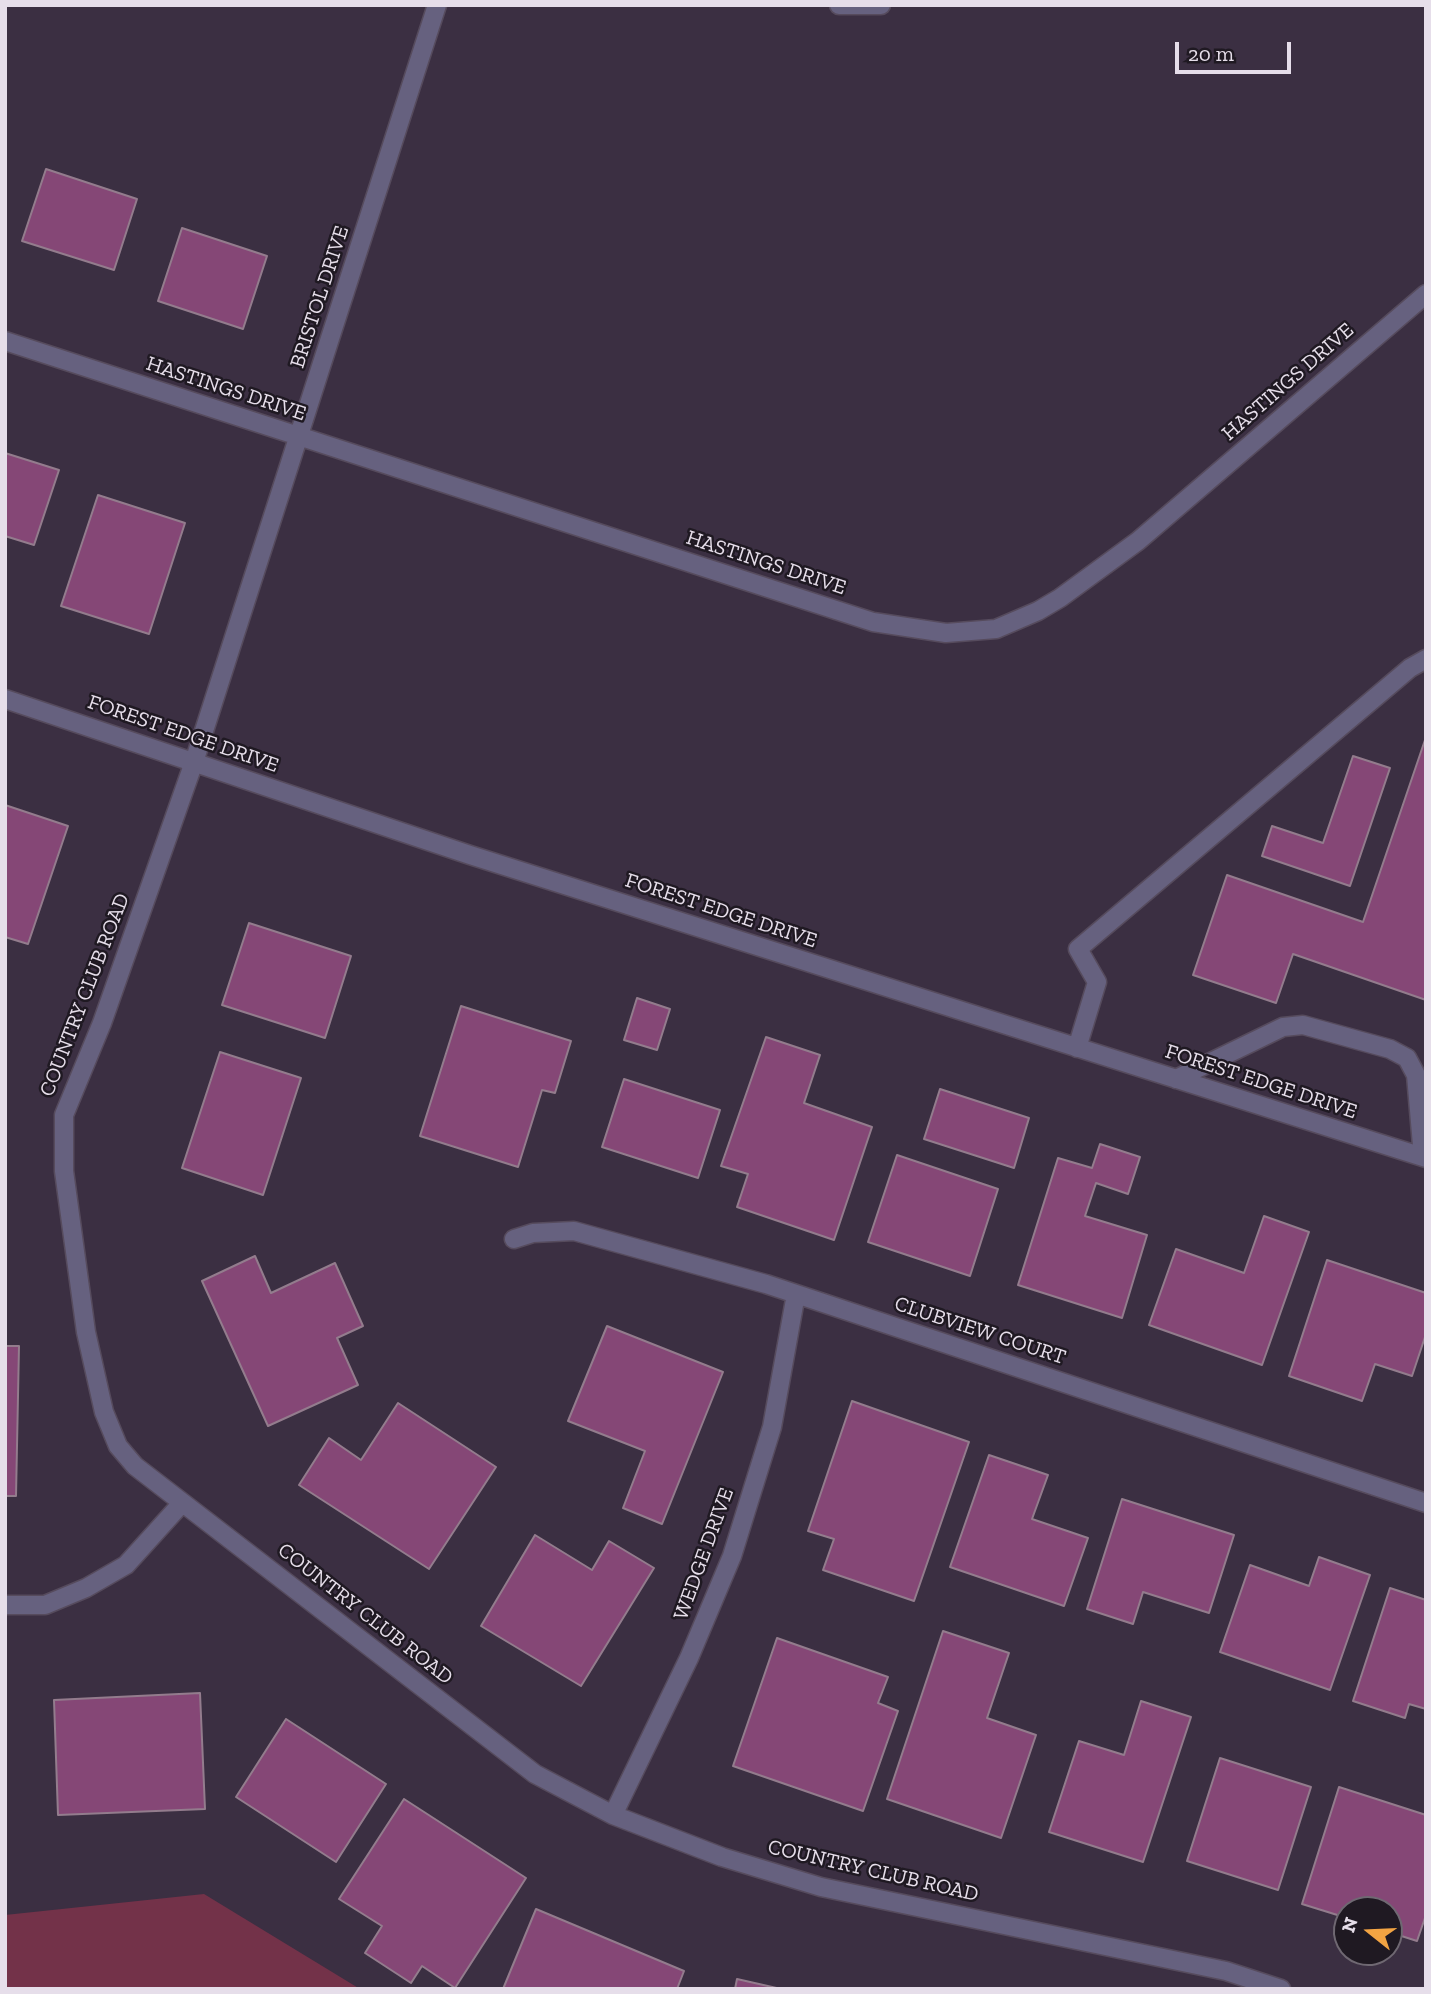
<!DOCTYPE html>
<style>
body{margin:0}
#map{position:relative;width:1431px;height:1994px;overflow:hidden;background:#3b2f42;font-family:"Zilla Slab",serif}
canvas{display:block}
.frame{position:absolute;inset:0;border:7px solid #e6deea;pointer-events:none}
.north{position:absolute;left:1333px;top:1896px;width:70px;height:70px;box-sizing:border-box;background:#1f1922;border:2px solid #6f6872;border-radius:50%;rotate:288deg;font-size:19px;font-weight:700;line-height:28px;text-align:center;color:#e6deea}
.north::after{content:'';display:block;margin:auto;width:24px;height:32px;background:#f3a443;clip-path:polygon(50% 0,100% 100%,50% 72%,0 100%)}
.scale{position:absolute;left:1175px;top:42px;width:116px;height:32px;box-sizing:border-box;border:4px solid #e6deea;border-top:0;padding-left:9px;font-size:21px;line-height:24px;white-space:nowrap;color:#e6deea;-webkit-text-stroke:5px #1f1922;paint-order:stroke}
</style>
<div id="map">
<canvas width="1431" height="1994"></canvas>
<div class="frame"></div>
<div class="north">N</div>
<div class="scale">20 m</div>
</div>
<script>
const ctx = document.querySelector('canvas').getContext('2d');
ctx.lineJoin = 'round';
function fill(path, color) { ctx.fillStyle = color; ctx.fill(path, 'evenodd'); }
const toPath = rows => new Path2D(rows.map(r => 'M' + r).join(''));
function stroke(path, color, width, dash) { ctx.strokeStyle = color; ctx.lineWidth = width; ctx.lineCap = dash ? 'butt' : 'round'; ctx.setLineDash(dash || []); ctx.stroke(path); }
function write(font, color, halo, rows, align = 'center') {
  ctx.font = font + ' "Zilla Slab",serif'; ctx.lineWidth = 5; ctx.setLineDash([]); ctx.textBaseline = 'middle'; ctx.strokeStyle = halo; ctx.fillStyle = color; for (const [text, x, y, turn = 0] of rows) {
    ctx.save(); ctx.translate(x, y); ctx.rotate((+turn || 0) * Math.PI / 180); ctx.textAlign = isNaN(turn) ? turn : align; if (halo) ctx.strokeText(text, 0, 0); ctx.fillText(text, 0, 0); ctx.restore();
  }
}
const green = toPath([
 [204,1894,360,1989,5,1989,5,1915]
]);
const building = toPath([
 [46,169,137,199,114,270,22,241,46,169],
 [182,228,267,256,243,329,158,301,182,228],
 [5,453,59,470,34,545,5,536,5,453],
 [98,495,185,523,149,634,61,606,98,495],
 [1426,737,1426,1000,1293,954,1276,1003,1193,975,1227,875,1363,922,1426,737],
 [1353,756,1390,768,1350,886,1262,856,1272,826,1323,843,1353,756],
 [5,805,68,826,28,944,5,937,5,805],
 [249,923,351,956,325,1038,222,1005,249,923],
 [637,998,670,1009,657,1050,624,1040,637,998],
 [461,1006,571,1041,555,1093,542,1090,518,1167,420,1136,461,1006],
 [766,1037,820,1055,804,1103,872,1127,834,1240,737,1207,748,1174,721,1166,766,1037],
 [220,1052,301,1078,263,1195,182,1168,220,1052],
 [624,1079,720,1110,698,1178,602,1147,624,1079],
 [940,1089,1029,1118,1014,1168,924,1139,940,1089],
 [1100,1144,1140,1157,1128,1194,1096,1183,1085,1216,1147,1235,1122,1318,1018,1285,1058,1158,1092,1168,1100,1144],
 [897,1155,998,1189,970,1276,868,1242,897,1155],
 [1264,1216,1309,1232,1262,1365,1149,1325,1176,1249,1244,1273,1264,1216],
 [255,1256,271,1293,335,1263,363,1326,337,1338,358,1385,268,1426,202,1281,255,1256],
 [1327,1260,1426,1293,1426,1334,1412,1376,1375,1364,1362,1401,1289,1376,1327,1260],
 [607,1326,723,1372,662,1524,623,1508,645,1451,568,1421,607,1326],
 [5,1346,19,1346,16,1496,5,1496,5,1346],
 [852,1401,969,1442,914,1601,823,1570,834,1539,808,1531,852,1401],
 [398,1403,496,1467,429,1569,299,1485,329,1438,361,1460,398,1403],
 [989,1455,1048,1475,1032,1519,1088,1538,1064,1606,950,1567,989,1455],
 [1122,1499,1234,1535,1209,1613,1143,1592,1133,1624,1087,1609,1122,1499],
 [535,1535,592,1570,609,1541,654,1568,581,1686,481,1626,535,1535],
 [1319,1557,1370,1575,1330,1690,1220,1652,1250,1565,1309,1586,1319,1557],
 [1390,1588,1426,1600,1426,1709,1409,1704,1405,1718,1353,1701,1390,1588],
 [943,1631,1009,1653,987,1718,1036,1735,1001,1838,887,1799,943,1631],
 [777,1638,888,1677,878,1703,898,1711,863,1811,733,1766,777,1638],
 [200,1693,205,1809,58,1815,54,1700,200,1693],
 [1141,1701,1191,1717,1143,1862,1049,1832,1079,1741,1124,1755,1141,1701],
 [286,1719,386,1784,336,1862,236,1797,286,1719],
 [1220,1758,1311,1787,1278,1890,1187,1861,1220,1758],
 [1339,1787,1426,1815,1426,1915,1417,1941,1389,1932,1389,1910,1347,1910,1347,1918,1302,1904,1339,1787],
 [404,1799,526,1878,455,1988,422,1966,411,1983,365,1953,382,1926,339,1899,404,1799],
 [536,1909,684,1971,677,1989,503,1989,536,1909],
 [737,1979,781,1989,735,1989,737,1979]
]);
const minor = toPath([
 [437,5,194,762,102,1023,64,1115,64,1171,86,1332,104,1412,118,1446,135,1466,535,1774,613,1815,722,1857,821,1887,1226,1971,1281,1989],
 [839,5,881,5],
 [5,341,873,622,946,633,996,629,1038,611,1060,598,1138,541,1426,294],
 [5,699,470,855,1426,1158],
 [1077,1048,1097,982,1078,949,1410,668,1426,659],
 [1176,1079,1283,1027,1303,1025,1390,1049,1407,1058,1416,1075,1423,1157],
 [514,1239,533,1233,574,1231,766,1284,1426,1503],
 [5,1605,45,1605,86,1588,126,1565,182,1503],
 [613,1815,689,1658,732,1556,772,1427,796,1294]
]);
const streetNames = [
 ["BRISTOL DRIVE",320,297,-72],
 ["HASTINGS DRIVE",1288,382,-41],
 ["HASTINGS DRIVE",226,389,18],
 ["HASTINGS DRIVE",766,563,18],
 ["FOREST EDGE DRIVE",183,734,19],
 ["FOREST EDGE DRIVE",721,911,18],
 ["COUNTRY CLUB ROAD",85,995,-69],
 ["FOREST EDGE DRIVE",1261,1082,18],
 ["CLUBVIEW COURT",980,1331,18],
 ["WEDGE DRIVE",704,1554,-70],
 ["COUNTRY CLUB ROAD",365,1614,38],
 ["COUNTRY CLUB ROAD",873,1871,13]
];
fill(green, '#733249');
fill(building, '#854776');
stroke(building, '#937c8d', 2);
stroke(minor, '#564b5d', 21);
stroke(minor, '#66617f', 18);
write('21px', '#e6deea', '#1f1922', streetNames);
</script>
